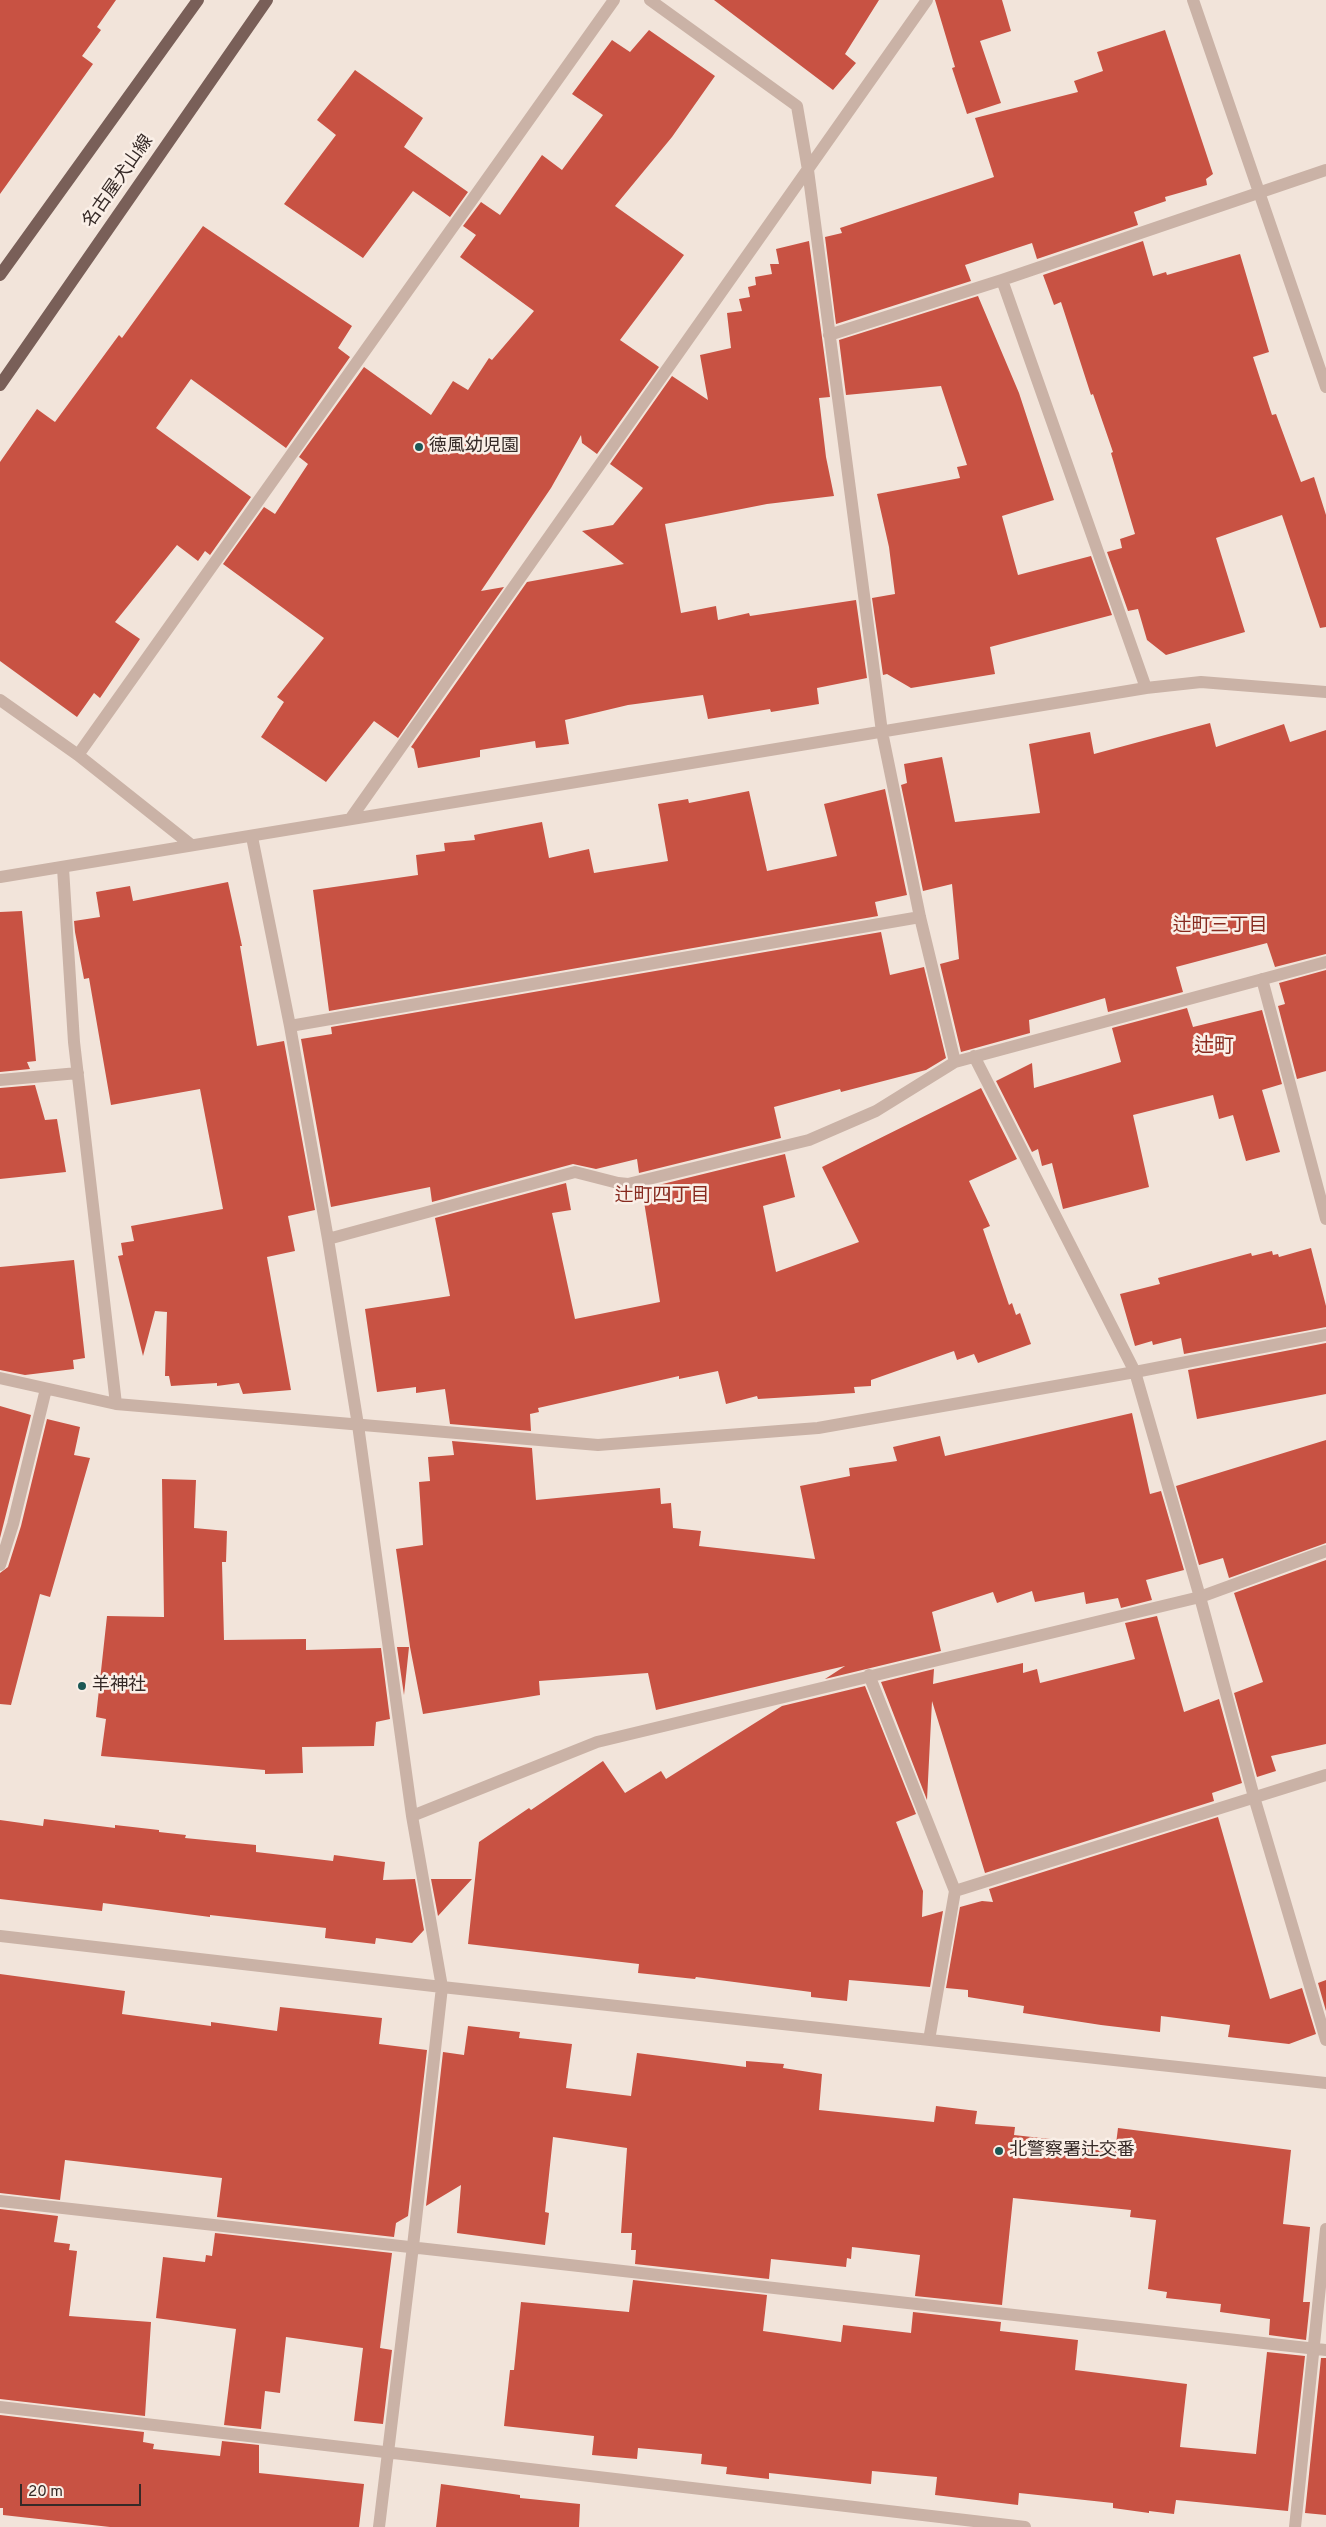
<!DOCTYPE html>
<meta charset="utf-8">
<style>
body{margin:0}
#map{position:relative;width:1326px;height:2527px;overflow:hidden;background:#f2e4da;font-family:Overpass,sans-serif}
canvas{display:block}
.scale{position:absolute;left:20px;top:2484px;width:121px;height:22px;box-sizing:border-box;border:2px solid #362a27;border-top:0;padding-left:6px;font-size:15px;line-height:18px;white-space:nowrap;color:#362a27;-webkit-text-stroke:4px #faefe7;paint-order:stroke}
</style>
<div id="map">
<canvas width="1326" height="2527"></canvas>
<div class="scale">20 m</div>
</div>
<script>
const ctx = document.querySelector('canvas').getContext('2d');
ctx.lineJoin = 'round';
function fill(path, color) { ctx.fillStyle = color; ctx.fill(path, 'evenodd'); }
const toPath = rows => new Path2D(rows.map(r => 'M' + r).join(''));
function stroke(path, color, width, dash) { ctx.strokeStyle = color; ctx.lineWidth = width; ctx.lineCap = dash ? 'butt' : 'round'; ctx.setLineDash(dash || []); ctx.stroke(path); }
function write(font, color, halo, rows, align = 'center') {
  ctx.font = font + ' Overpass,"Noto Sans JP",sans-serif'; ctx.lineWidth = 5; ctx.setLineDash([]); ctx.textBaseline = 'middle'; ctx.strokeStyle = halo; ctx.fillStyle = color; for (const [text, x, y, turn = 0] of rows) {
    ctx.save(); ctx.translate(x, y); ctx.rotate((+turn || 0) * Math.PI / 180); ctx.textAlign = isNaN(turn) ? turn : align; if (halo) ctx.strokeText(text, 0, 0); ctx.fillText(text, 0, 0); ctx.restore();
  }
}
const building = toPath([
 [0,0,116,0,97,27,101,30,82,56,93,64,0,194],
 [714,0,879,0,845,54,856,63,833,90],
 [935,0,1002,0,1011,31,980,41,1001,103,967,114,952,68,955,67],
 [649,30,715,76,672,137,615,206,684,255,620,340,659,367,597,454,582,443,581,435,551,488,481,591,504,587,398,738,374,721,326,782,261,737,284,702,277,697,324,638,223,564,264,507,275,514,308,464,299,457,364,367,431,415,453,381,468,390,489,358,492,360,534,311,460,257,476,235,463,226,481,202,500,215,542,155,562,170,603,115,572,94,612,40,630,52],
 [1165,30,1213,174,1206,179,1207,185,1165,197,1166,201,1134,212,1138,225,1037,259,1032,243,965,265,971,281,836,324,825,237,842,233,840,228,994,177,975,118,1078,92,1074,81,1103,71,1097,52],
 [355,70,423,118,404,147,468,192,450,217,413,191,363,258,284,204,336,135,317,120],
 [203,226,352,326,338,348,350,357,286,448,191,379,156,428,251,497,210,555,205,551,198,561,177,545,115,622,140,639,100,698,94,693,77,717,0,661,0,462,37,409,55,422,119,335,122,338],
 [809,241,830,397,819,398,826,457,834,496,767,504,665,524,681,613,716,606,718,620,749,613,750,616,856,600,867,678,817,688,819,704,771,712,770,709,708,719,703,695,628,705,565,720,569,744,536,748,535,741,480,750,480,757,418,768,414,749,411,747,527,582,624,564,582,531,613,525,643,488,610,464,672,376,708,400,700,355,731,348,727,313,742,311,739,299,750,297,748,287,756,285,755,277,772,274,770,264,779,264,776,249],
 [1143,241,1153,276,1166,272,1167,275,1240,254,1269,352,1253,357,1272,415,1276,414,1301,482,1314,477,1326,515,1326,627,1320,628,1282,515,1216,538,1245,632,1166,655,1147,640,1138,609,1128,611,1107,552,1122,548,1120,539,1135,534,1111,453,1113,452,1093,394,1091,395,1061,302,1054,305,1043,275],
 [978,296,1019,393,1054,500,1002,516,1018,575,1091,556,1112,615,990,647,995,674,911,688,887,674,883,675,872,598,895,594,889,547,877,494,960,478,957,467,967,465,941,386,846,395,839,340],
 [1210,723,1216,747,1284,724,1290,742,1326,730,1326,954,1275,967,1267,943,1176,967,1183,992,1108,1012,1105,998,1029,1020,1030,1033,961,1052,940,964,959,959,952,884,923,891,901,785,907,783,904,764,942,757,955,822,1040,813,1029,744,1090,732,1094,754],
 [885,789,907,895,875,902,878,916,329,1011,313,890,418,875,416,855,445,851,444,843,475,840,474,835,542,822,549,858,589,849,594,873,668,861,658,804,688,799,689,803,749,791,767,871,837,856,824,804],
 [228,882,242,946,240,946,257,1046,284,1041,315,1210,288,1216,295,1251,267,1257,291,1390,243,1394,239,1383,217,1386,217,1383,171,1386,169,1376,165,1376,167,1312,155,1311,143,1356,118,1256,123,1255,121,1243,134,1241,131,1226,223,1209,200,1089,111,1105,89,978,84,979,75,932,74,921,100,917,96,892,130,886,133,901],
 [22,911,36,1061,27,1062,30,1069,0,1072,0,912],
 [881,932,890,975,924,967,946,1058,926,1070,841,1092,840,1089,774,1107,781,1138,639,1173,637,1159,596,1169,573,1164,432,1202,430,1187,331,1207,301,1039,332,1034,331,1027],
 [1326,970,1326,1071,1297,1079,1278,1006,1285,1004,1279,983],
 [1187,1008,1193,1027,1262,1010,1282,1084,1262,1090,1280,1152,1246,1161,1233,1115,1219,1119,1213,1095,1133,1115,1149,1187,1063,1209,1052,1163,1042,1166,1038,1149,1032,1152,996,1081,1032,1063,1034,1088,1121,1062,1112,1028],
 [35,1085,45,1120,57,1119,66,1172,0,1179,0,1088],
 [981,1088,1017,1159,969,1181,990,1226,983,1229,1009,1305,1012,1303,1016,1315,1020,1313,1031,1344,978,1363,974,1354,957,1360,954,1351,871,1380,871,1386,854,1387,855,1393,758,1399,757,1396,726,1404,718,1371,679,1379,679,1376,538,1408,539,1412,530,1414,531,1431,450,1424,445,1389,416,1393,416,1387,377,1392,365,1309,450,1296,435,1218,566,1183,571,1210,552,1213,575,1319,660,1302,642,1189,785,1154,795,1197,763,1206,776,1272,859,1242,822,1167],
 [1311,1248,1326,1306,1326,1327,1184,1354,1181,1338,1153,1345,1152,1341,1135,1346,1120,1294,1160,1284,1158,1278,1251,1253,1252,1256,1272,1251,1273,1255,1278,1254,1279,1257],
 [74,1260,85,1358,73,1360,74,1369,25,1375,0,1370,0,1267],
 [1326,1343,1326,1394,1197,1419,1188,1370],
 [0,1406,31,1415,0,1538],
 [1132,1413,1150,1494,1161,1491,1184,1570,1146,1580,1152,1600,1121,1608,1118,1598,1086,1604,1084,1592,1035,1602,1032,1591,997,1603,993,1592,932,1612,941,1651,825,1679,845,1666,656,1710,648,1673,539,1681,540,1695,423,1714,410,1647,396,1549,423,1545,419,1482,430,1481,428,1457,454,1455,452,1441,532,1448,536,1500,660,1488,661,1504,671,1503,673,1528,701,1531,699,1546,815,1559,800,1486,850,1476,849,1468,897,1461,893,1447,940,1436,945,1456],
 [47,1419,80,1427,74,1455,90,1458,50,1597,40,1594,11,1705,0,1704,0,1573,8,1567,21,1526],
 [1326,1440,1326,1543,1229,1578,1223,1558,1199,1565,1176,1486],
 [162,1479,196,1480,194,1528,227,1531,226,1562,222,1562,224,1640,306,1639,306,1650,381,1648,390,1719,376,1722,374,1746,302,1747,303,1773,265,1774,265,1770,101,1756,106,1719,96,1717,107,1616,164,1617],
 [1326,1560,1326,1744,1271,1756,1276,1771,1257,1777,1234,1693,1263,1682,1234,1593],
 [1157,1616,1184,1712,1219,1699,1242,1783,1212,1793,1214,1801,985,1873,932,1701,927,1800,881,1682,934,1669,933,1684,1023,1663,1023,1673,1037,1669,1040,1683,1135,1659,1125,1623],
 [397,1647,409,1647,404,1695],
 [865,1686,916,1814,896,1822,923,1891,922,1917,943,1911,930,1987,849,1980,847,2001,811,1997,811,1992,696,1977,695,1979,638,1973,639,1964,468,1944,479,1842,529,1808,531,1810,603,1761,625,1793,661,1771,666,1779,782,1706],
 [1218,1817,1270,1999,1302,1988,1316,2034,1289,2044,1228,2037,1230,2025,1161,2016,1160,2032,1101,2025,1023,2013,1024,2006,968,1997,968,1990,946,1988,960,1907,982,1901,993,1902,989,1889],
 [44,1819,115,1828,115,1825,159,1830,159,1832,186,1835,185,1838,256,1845,256,1852,333,1861,334,1855,385,1862,383,1880,415,1879,424,1930,412,1943,376,1938,375,1944,325,1938,326,1928,210,1915,210,1917,103,1903,102,1911,0,1899,0,1820,43,1826],
 [431,1879,472,1879,438,1916],
 [0,1974,125,1991,122,2014,211,2026,211,2022,277,2031,280,2007,382,2018,379,2044,427,2050,408,2216,396,2223,394,2237,217,2217,222,2178,65,2160,60,2200,0,2193],
 [1326,1980,1326,2011,1318,1983],
 [468,2026,520,2032,519,2038,572,2044,566,2088,631,2096,637,2053,746,2067,746,2061,784,2064,783,2068,822,2074,819,2110,934,2122,936,2106,977,2111,975,2124,1015,2127,1014,2135,1050,2139,1049,2145,1115,2152,1118,2128,1291,2150,1283,2224,1310,2227,1303,2302,1310,2302,1306,2340,1269,2335,1270,2319,1220,2312,1221,2304,1166,2298,1167,2292,1148,2289,1156,2220,1130,2217,1131,2210,1013,2198,1002,2305,915,2296,920,2255,852,2247,851,2259,847,2258,846,2267,771,2259,769,2279,635,2264,636,2250,631,2250,632,2233,621,2233,627,2148,553,2137,545,2212,549,2213,545,2245,457,2233,461,2185,426,2206,443,2052,464,2055],
 [0,2209,58,2216,54,2242,70,2244,69,2250,77,2251,69,2316,151,2322,145,2416,0,2399],
 [215,2233,392,2253,380,2348,392,2350,383,2424,354,2421,363,2348,286,2337,280,2393,265,2391,261,2429,224,2425,236,2329,156,2318,163,2257,205,2262,206,2255,212,2256],
 [633,2280,767,2295,763,2331,841,2342,843,2325,911,2333,913,2312,1001,2322,1000,2331,1078,2340,1075,2370,1187,2384,1180,2447,1256,2454,1267,2352,1305,2356,1288,2511,1176,2500,1174,2514,1149,2511,1149,2513,1113,2508,1113,2503,1019,2493,1018,2505,935,2495,937,2477,872,2471,871,2484,769,2473,769,2479,726,2474,727,2467,701,2464,702,2454,638,2448,637,2459,592,2455,594,2436,504,2426,510,2370,514,2370,521,2302,629,2312],
 [1321,2358,1326,2358,1326,2515,1305,2513],
 [0,2415,144,2432,143,2442,154,2444,153,2449,220,2456,222,2441,259,2445,259,2473,364,2484,359,2527,110,2527,3,2515,3,2508,0,2508],
 [441,2484,520,2495,520,2498,580,2504,579,2527,436,2527]
]);
const minor = toPath([
 [650,0,797,106,808,170,882,732,920,917,955,1062],
 [1193,0,1326,387],
 [1002,280,1146,688],
 [829,335,1002,280,1326,170],
 [0,700,78,755,190,844],
 [78,755,614,0],
 [351,818,927,0],
 [252,837,290,1026,328,1239,358,1425,412,1816,442,1987,413,2246,379,2527],
 [63,868,74,1042,116,1404],
 [0,877,1146,688,1201,682,1326,692],
 [1262,979,1326,1219],
 [290,1026,920,917],
 [974,1056,1135,1372,1200,1597,1254,1797,1326,2040],
 [0,1080,78,1073],
 [328,1239,575,1172,618,1183,628,1184,809,1140,876,1111,955,1062,1326,962],
 [0,1378,116,1404,598,1445,818,1428,1135,1372,1326,1335],
 [0,1565,13,1524,46,1389],
 [869,1675,955,1891,929,2040],
 [412,1816,597,1742,1200,1597,1326,1551],
 [955,1891,1326,1775],
 [0,1936,442,1987,1326,2083],
 [0,2201,1326,2350],
 [0,2407,1025,2527],
 [1295,2527,1326,2229]
]);
const major = toPath([
 [0,275,198,0],
 [0,385,267,0]
]);
const markers = [
 [419,447,5,"#1c5855"],
 [82,1686,5,"#1c5855"],
 [999,2151,5,"#1c5855"]
];
const streetNames = [
 ["名古屋犬山線",119,182,-55]
];
const poiNames = [
 ["徳風幼児園",429,447],
 ["羊神社",92,1686],
 ["北警察署辻交番",1009,2151]
];
const neighbourhoodNames = [
 ["辻町三丁目",1220,927],
 ["辻町四丁目",662,1197]
];
const quarterNames = [
 ["辻町",1214,1048]
];
fill(building, '#c85243');
stroke(minor, '#cab2a6', 12);
stroke(major, '#795f58', 12);
for (const [x, y, r, color] of markers) { const dot = new Path2D(); dot.arc(x, y, r, 0, 2 * Math.PI); ctx.fillStyle = color; ctx.fill(dot); stroke(dot, '#faefe7', 2); }
write('18px', '#362a27', '#faefe7', streetNames);
write('18px', '#362a27', '#faefe7', poiNames, 'left');
write('19px', '#872a1f', '#faefe7', neighbourhoodNames);
write('20px', '#872a1f', '#faefe7', quarterNames);
</script>
